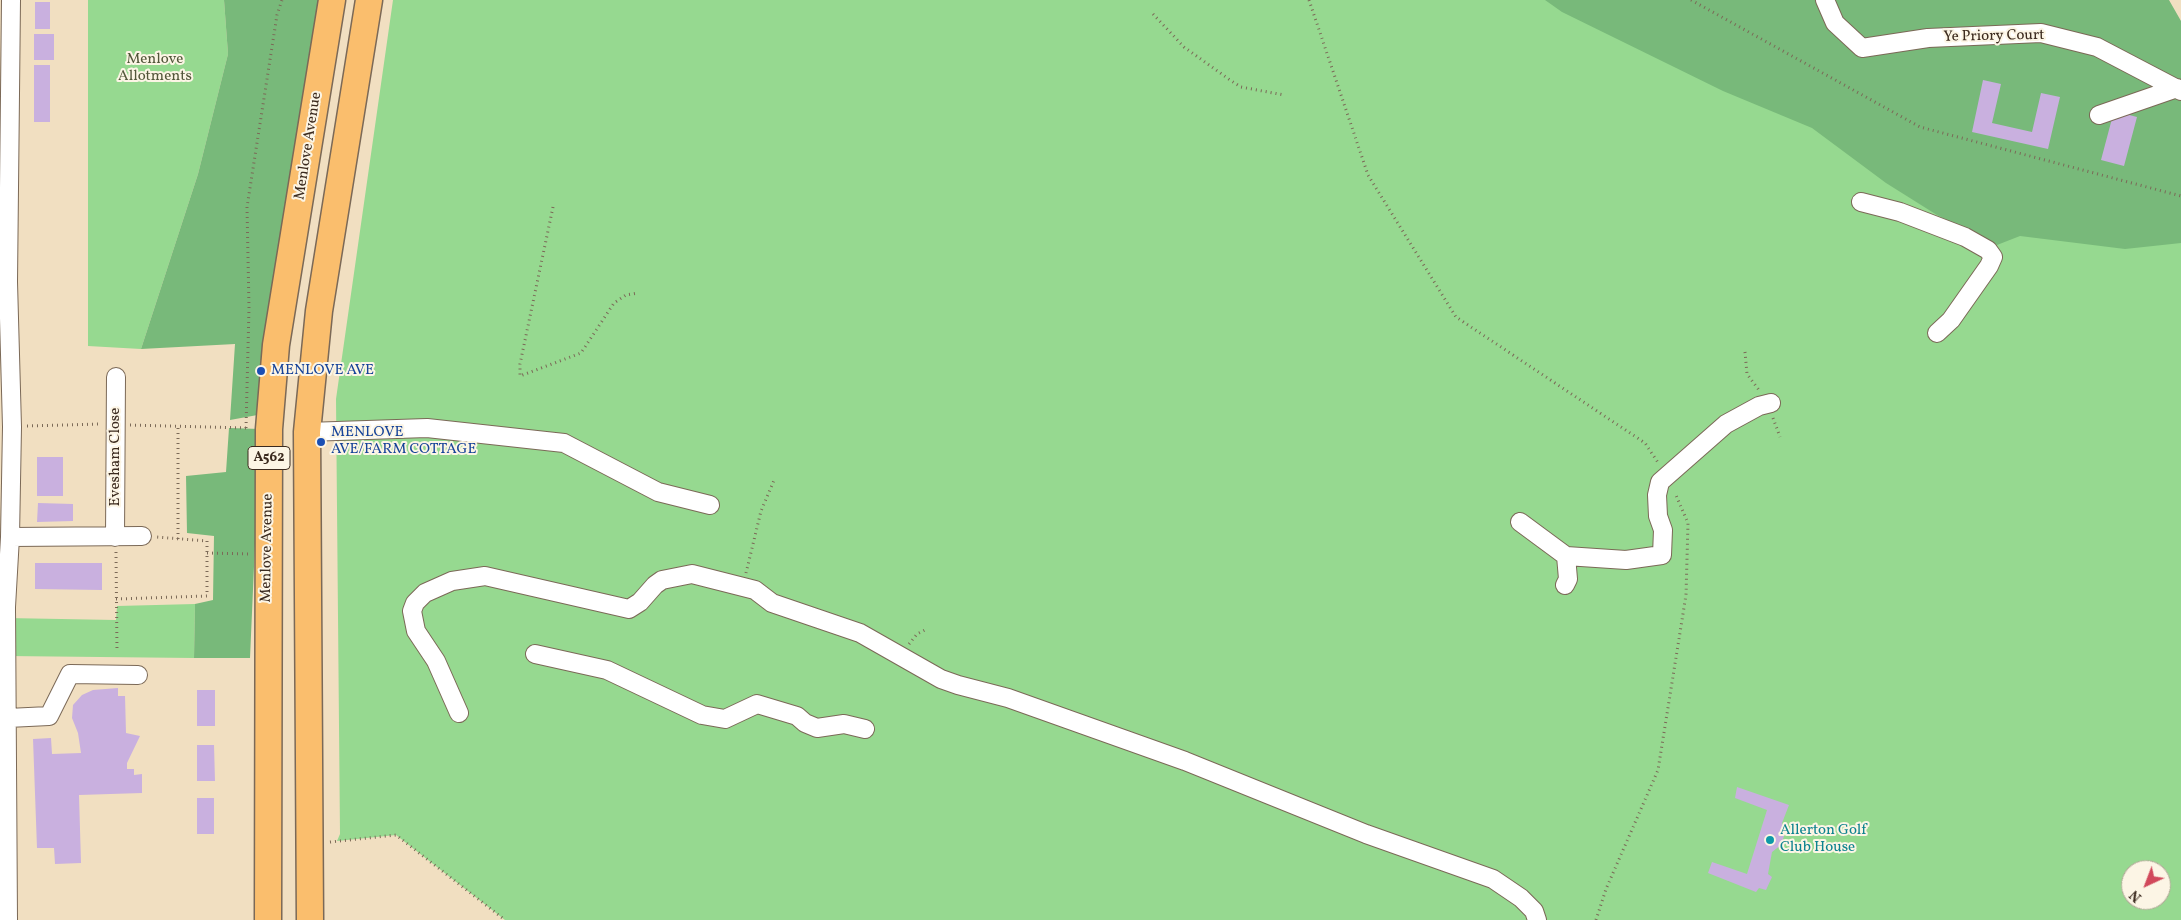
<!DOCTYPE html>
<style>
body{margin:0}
#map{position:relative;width:2181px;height:920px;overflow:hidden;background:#f1dfc1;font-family:Vollkorn,serif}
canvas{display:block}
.north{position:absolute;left:2121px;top:860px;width:50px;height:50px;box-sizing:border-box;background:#fcf5e5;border:1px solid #afa495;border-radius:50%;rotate:223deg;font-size:14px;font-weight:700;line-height:20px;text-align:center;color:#3b2a1e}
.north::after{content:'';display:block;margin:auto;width:18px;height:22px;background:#d1495b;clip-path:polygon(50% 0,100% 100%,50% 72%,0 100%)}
</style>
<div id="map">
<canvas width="2181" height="920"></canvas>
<div class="north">N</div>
</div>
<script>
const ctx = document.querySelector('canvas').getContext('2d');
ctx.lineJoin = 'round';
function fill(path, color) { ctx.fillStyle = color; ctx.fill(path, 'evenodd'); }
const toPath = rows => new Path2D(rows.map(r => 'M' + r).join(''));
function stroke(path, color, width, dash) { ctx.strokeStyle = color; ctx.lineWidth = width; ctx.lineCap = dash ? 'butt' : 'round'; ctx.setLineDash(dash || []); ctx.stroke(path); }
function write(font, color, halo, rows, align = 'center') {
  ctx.font = font + ' Vollkorn,serif'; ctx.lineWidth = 4; ctx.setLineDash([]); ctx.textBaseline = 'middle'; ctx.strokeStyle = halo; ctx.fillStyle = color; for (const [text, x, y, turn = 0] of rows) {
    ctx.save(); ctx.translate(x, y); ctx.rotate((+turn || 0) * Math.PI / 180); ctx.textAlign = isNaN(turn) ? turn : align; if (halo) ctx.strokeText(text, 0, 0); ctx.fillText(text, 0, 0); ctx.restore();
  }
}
const green = toPath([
 [88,0,224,0,228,54,198,174,141,349,88,346],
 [393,0,1691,0,2181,196,2181,920,505,920,396,835,337,841,340,834,336,399],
 [2131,870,2161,870,2161,900,2131,900],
 [195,604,194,658,7,656,6,618,116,620,117,606]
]);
const forest = toPath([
 [224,0,319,0,263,414,230,420,235,344,141,349,198,174,228,54],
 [1545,0,2169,0,2181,21,2181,243,2125,249,2020,236,1997,245,1937,215,1886,183,1812,128,1723,91,1562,12],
 [229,428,260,429,250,658,194,658,195,604,213,600,214,536,187,533,186,476,226,472]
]);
const building = toPath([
 [35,2,50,2,50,29,35,29],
 [34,34,54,34,54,60,34,60],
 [34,65,50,65,50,122,34,122],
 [1983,80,2001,84,1992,123,2032,132,2041,93,2060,97,2048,149,1972,132],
 [2114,111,2137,117,2124,166,2101,160],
 [37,457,63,457,63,496,37,496],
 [38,503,73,504,73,521,37,522],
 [35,563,102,563,102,590,35,589],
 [118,688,118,696,125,696,126,733,140,736,127,763,127,769,134,769,134,775,142,774,142,793,79,795,81,863,55,864,54,848,37,848,33,739,51,738,52,754,81,753,78,733,72,718,73,705,82,695,93,690],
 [197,690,215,690,215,726,197,726],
 [197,745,214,745,215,781,197,781],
 [1737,787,1789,805,1782,823,1784,836,1781,845,1772,852,1768,874,1772,877,1766,890,1759,888,1756,892,1708,873,1712,862,1747,874,1767,810,1735,798],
 [197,798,214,798,214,834,197,834]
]);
const path = toPath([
 [1309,0,1368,175,1456,317,1645,443,1659,464],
 [1691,0,1920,127,2181,196],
 [1153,14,1184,47,1230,80,1241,87,1284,95],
 [553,207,520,364,520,376,581,353,614,303,626,295,638,293],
 [1745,352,1747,374,1759,390],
 [1773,418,1780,437],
 [130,425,246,428],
 [27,426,101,424],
 [246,428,249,308,247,207,277,15,282,0],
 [178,539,178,426],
 [116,552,117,651],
 [207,553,249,554],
 [746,573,761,511,775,478],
 [116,599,207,596,207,541,156,537],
 [909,644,917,634,927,629],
 [330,842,396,835,505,920],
 [1596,920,1606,889,1658,770,1686,595,1688,523,1675,493]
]);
const minor = toPath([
 [1825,0,1835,23,1862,48,1928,38,2041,33,2097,47,2181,91],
 [2099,115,2177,88],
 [1861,202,1900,212,1965,237,1988,250,1993,257,1989,266,1951,320,1937,333],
 [307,432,427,428,564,443,658,492,710,505],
 [1520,522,1566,556,1626,560,1662,555,1663,530,1658,516,1657,495,1660,482,1726,424,1759,406,1771,403],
 [10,537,142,536],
 [115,537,116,377],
 [1565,585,1568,579,1566,556],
 [535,654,607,670,702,715,725,719,757,704,797,716,805,723,817,728,844,724,865,729],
 [459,713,436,661,416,631,412,611,415,603,425,593,452,581,485,576,629,609,640,602,655,585,662,580,692,574,755,590,772,603,860,633,941,679,958,685,1008,698,1185,761,1366,834,1493,879,1521,898,1534,911,1537,920],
 [8,718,49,716,70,674,138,675],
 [8,920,6,607,10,537,12,427,8,282,11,0]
]);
const highway = toPath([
 [268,920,269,429,276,345,332,0],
 [310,920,307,432,319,311,369,0]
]);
const markers = [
 [261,371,5,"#1a4fb4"],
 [321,442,5,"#1a4fb4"],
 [1770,840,5,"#0f9aa8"]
];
const shields = [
 [269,458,42]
];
const shieldNames = [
 ["A562",269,458]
];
const streetNames = [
 ["Ye Priory Court",1994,37,-1],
 ["Menlove Avenue",309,146,-81],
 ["Evesham Close",116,457,-90],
 ["Menlove Avenue",268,548,-89]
];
const parkNames = [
 ["Menlove",155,60],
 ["Allotments",155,77]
];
const transitNames = [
 ["MENLOVE AVE",271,371],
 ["MENLOVE",331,433],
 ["AVE/FARM COTTAGE",331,450]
];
const cultureNames = [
 ["Allerton Golf",1780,831],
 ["Club House",1780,848]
];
fill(green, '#96d990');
fill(forest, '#78b97a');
fill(building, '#c9b0df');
stroke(minor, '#7b6957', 20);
stroke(highway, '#7b6957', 29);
stroke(path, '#7b6957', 3, [1, 4]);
stroke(minor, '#fff', 18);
stroke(highway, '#fabe6d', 26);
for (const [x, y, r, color] of markers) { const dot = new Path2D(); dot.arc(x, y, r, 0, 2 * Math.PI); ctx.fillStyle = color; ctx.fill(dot); stroke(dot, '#fcf5e5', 2); }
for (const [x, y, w] of shields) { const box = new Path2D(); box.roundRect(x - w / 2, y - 11.5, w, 23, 4); ctx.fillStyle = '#fcf5e5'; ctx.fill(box); stroke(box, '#3b2a1e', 1); }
write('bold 14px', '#3b2a1e', null, shieldNames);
write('15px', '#3b2a1e', '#fcf5e5', streetNames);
write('15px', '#52563a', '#fcf5e5', parkNames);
write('15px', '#164399', '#fcf5e5', transitNames, 'left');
write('15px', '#0d838f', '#fcf5e5', cultureNames, 'left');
</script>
